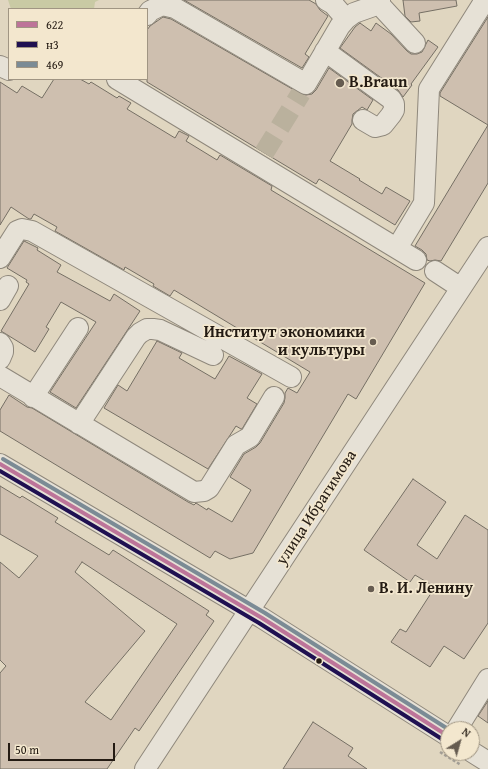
<!DOCTYPE html>
<meta charset="utf-8">
<style>
body{margin:0}
#map{position:relative;width:488px;height:769px;overflow:hidden;background:#e0d6c0;font-family:"Gentium Book Plus",serif}
canvas{display:block}
.legend{position:absolute;left:8px;top:8px;width:140px;height:72px;box-sizing:border-box;background:#f3e7ce;border:1px solid #a09583;margin:0;padding:5px 7px;list-style:none;font-size:12px;color:#241b13}
.legend li{display:flex;align-items:center;gap:8px;height:20px}
.legend b{width:20px;border:1px solid #a09583}
.north{position:absolute;left:440px;top:721px;width:40px;height:40px;box-sizing:border-box;background:#f3e7ce;border:1px solid #a09583;border-radius:50%;rotate:37deg;font-size:11px;font-weight:700;line-height:16px;text-align:center;color:#241b13}
.north::after{content:'';display:block;margin:auto;width:14px;height:18px;background:#665c50;clip-path:polygon(50% 0,100% 100%,50% 72%,0 100%)}
.scale{position:absolute;left:8px;top:743px;width:107px;height:18px;box-sizing:border-box;border:2px solid #241b13;border-top:0;padding-left:5px;font-size:12px;line-height:14px;white-space:nowrap;color:#241b13;-webkit-text-stroke:3px #f3e7ce;paint-order:stroke}
</style>
<div id="map">
<canvas width="488" height="769"></canvas>
<ul class="legend">
<li><b style="height:5px;background:#bd7499"></b>622</li>
<li><b style="height:5px;background:#1f1051"></b>н3</li>
<li><b style="height:5px;background:#7b8b95"></b>469</li>
</ul>
<div class="north">N</div>
<div class="scale">50 m</div>
</div>
<script>
const ctx = document.querySelector('canvas').getContext('2d');
ctx.lineJoin = 'round';
function fill(path, color) { ctx.fillStyle = color; ctx.fill(path, 'evenodd'); }
const toPath = rows => new Path2D(rows.map(r => 'M' + r).join(''));
function stroke(path, color, width, dash) { ctx.strokeStyle = color; ctx.lineWidth = width; ctx.lineCap = dash ? 'butt' : 'round'; ctx.setLineDash(dash || []); ctx.stroke(path); }
function write(font, color, halo, rows, align = 'center') {
  ctx.font = font + ' "Gentium Book Plus",serif'; ctx.lineWidth = 3.5; ctx.setLineDash([]); ctx.textBaseline = 'middle'; ctx.strokeStyle = halo; ctx.fillStyle = color; for (const [text, x, y, turn = 0] of rows) {
    ctx.save(); ctx.translate(x, y); ctx.rotate((+turn || 0) * Math.PI / 180); ctx.textAlign = isNaN(turn) ? turn : align; if (halo) ctx.strokeText(text, 0, 0); ctx.fillText(text, 0, 0); ctx.restore();
  }
}
const green = toPath([
 [8,0,99,0,95,2,94,9,11,9]
]);
const building = toPath([
 [184,0,309,0,316,4,320,10,328,16,305,54,309,57,302,68,184,0],
 [403,0,456,0,457,6,419,13,420,21,411,22,405,16,403,0],
 [163,17,171,19,301,94,306,95,312,94,316,90,329,68,373,100,367,110,362,107,353,114,352,120,352,124,330,161,360,179,359,180,382,194,386,187,410,201,395,225,319,179,316,184,147,82,147,30,150,26,163,17],
 [488,17,488,183,441,261,435,260,430,261,427,260,426,254,422,250,415,246,488,125,440,96,440,93,488,17],
 [360,23,371,31,376,23,391,34,407,51,411,54,417,54,422,52,428,40,438,47,411,84,412,85,403,97,398,90,340,48,355,27,360,23],
 [54,79,80,79,89,84,91,82,117,98,119,96,131,103,127,109,175,138,179,131,189,136,186,141,217,160,220,155,272,186,271,190,425,283,356,399,348,394,253,553,230,559,215,551,210,558,0,431,0,410,9,395,27,407,32,408,188,502,194,505,196,503,207,510,208,508,232,522,251,490,230,477,244,454,256,447,260,443,284,403,285,398,285,393,288,388,297,393,310,372,174,290,170,296,153,286,154,284,125,267,124,270,55,231,57,227,34,214,31,219,29,219,11,207,0,225,0,82,17,93,22,86,42,98,54,79],
 [24,241,38,248,37,250,61,265,57,272,110,301,114,294,140,311,76,408,50,392,96,322,61,302,46,327,49,329,35,352,1,331,29,284,26,282,27,280,7,268,24,241],
 [157,341,182,353,179,358,215,379,229,356,262,374,247,398,257,404,242,429,241,429,236,426,208,469,104,408,118,385,127,391,157,341],
 [413,479,446,502,417,545,437,559,465,515,488,530,488,623,464,659,444,646,430,667,391,642,400,629,406,632,435,587,415,575,410,582,364,550,413,479],
 [0,486,20,498,22,496,58,518,55,522,109,555,113,550,209,611,206,615,214,621,139,731,135,728,107,769,0,769,0,673,6,666,0,660,0,562,19,578,38,556,0,534,0,486],
 [82,562,177,624,111,720,85,702,145,631,75,572,82,562],
 [488,701,488,723,478,716,488,701],
 [313,722,353,748,348,756,367,769,283,769,313,722]
]);
const minorTunnel = toPath([
 [264,153,301,93]
]);
const path = toPath([
 [440,752,461,765]
]);
const minor = toPath([
 [326,0,333,4,346,19],
 [378,3,415,43],
 [147,15,150,11,162,5,175,8,306,84,340,26,346,19,354,13,371,7,380,0],
 [325,51,391,99,394,104,394,110,391,115,383,125,375,127,363,120],
 [0,66,9,70],
 [117,79,416,260],
 [397,248,424,203,429,89,485,0],
 [0,258,17,231,22,229,32,231,291,377],
 [435,271,461,288],
 [0,300,8,286],
 [0,343,3,348,3,352,0,359],
 [0,376,194,492,204,491,209,488,236,445,250,437,274,397],
 [33,397,78,328],
 [79,424,136,337,140,333,147,329,153,329,160,330,213,355],
 [0,464,262,618,448,736],
 [457,729,488,679],
 [472,752,488,762],
 [145,769,488,247]
]);
const bus1 = toPath([
 [0,464,262,618,448,736]
]);
const bus2 = toPath([
 [0,471,259,623,445,741]
]);
const bus3 = toPath([
 [3,459,265,613,448,729]
]);
const markers = [
 [340,83,5,"#665c50"],
 [373,342,4,"#665c50"],
 [371,589,4,"#665c50"],
 [319,661,3.5,"#241b13"]
];
const poiNames = [
 ["B.Braun",349,83],
 ["Институт экономики",365,333,"right"],
 ["и культуры",365,351,"right"],
 ["В. И. Ленину",379,589]
];
const streetNames = [
 ["улица Ибрагимова",317,508,-57]
];
fill(green, '#c9caa4');
fill(building, '#cebfaf');
stroke(building, '#756f64', 1);
stroke(minorTunnel, '#bab19d', 20, [20, 10]);
stroke(minor, '#8f887c', 22);
stroke(path, '#a29d94', 2.5, [3, 2]);
stroke(minor, '#e6e1d6', 20);
stroke(bus1, '#bd7499', 4);
stroke(bus2, '#1f1051', 4);
stroke(bus3, '#7b8b95', 4);
for (const [x, y, r, color] of markers) { const dot = new Path2D(); dot.arc(x, y, r, 0, 2 * Math.PI); ctx.fillStyle = color; ctx.fill(dot); stroke(dot, '#f3e7ce', 1.5); }
write('bold 16px', '#241b13', '#f3e7ce', poiNames, 'left');
write('16px', '#241b13', '#f3e7ce', streetNames);
</script>
